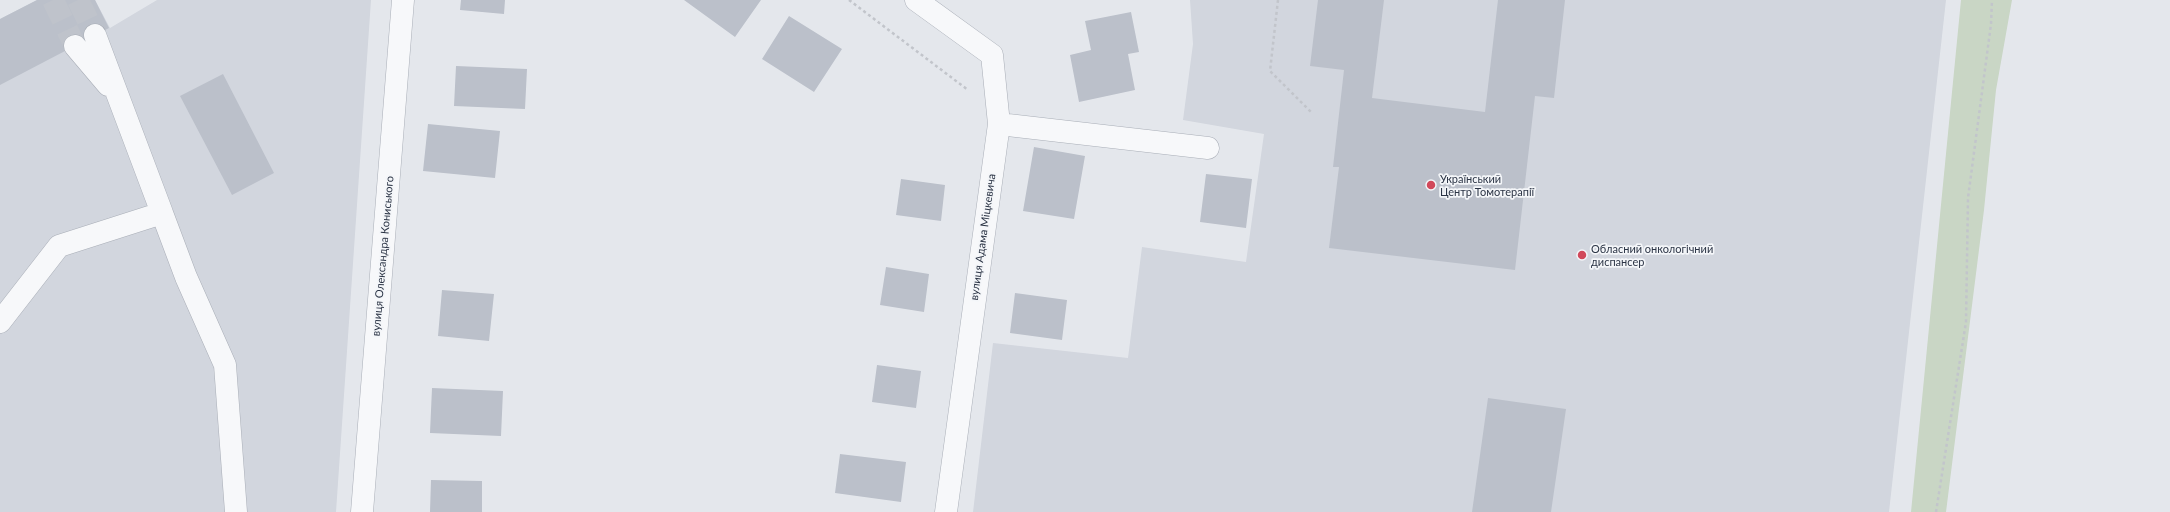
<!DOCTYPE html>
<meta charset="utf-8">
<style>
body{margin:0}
canvas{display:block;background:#e4e7ec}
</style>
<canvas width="2170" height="512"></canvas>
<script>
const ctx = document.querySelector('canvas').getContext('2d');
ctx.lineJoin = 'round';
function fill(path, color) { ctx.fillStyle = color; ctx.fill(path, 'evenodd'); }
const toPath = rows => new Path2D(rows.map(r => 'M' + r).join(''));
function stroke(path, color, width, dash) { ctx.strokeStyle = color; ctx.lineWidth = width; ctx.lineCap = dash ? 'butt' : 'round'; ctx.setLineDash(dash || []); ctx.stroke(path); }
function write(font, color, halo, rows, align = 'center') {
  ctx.font = font + ' Lato,sans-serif'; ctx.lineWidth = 3.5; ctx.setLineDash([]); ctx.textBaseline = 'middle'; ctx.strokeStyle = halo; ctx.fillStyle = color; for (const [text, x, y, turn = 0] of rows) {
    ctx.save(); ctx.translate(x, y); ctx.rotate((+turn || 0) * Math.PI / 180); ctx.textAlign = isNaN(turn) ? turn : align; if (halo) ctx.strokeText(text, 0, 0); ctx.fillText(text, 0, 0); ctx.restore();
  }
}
const built = toPath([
 [37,0,95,0,110,28,157,0,371,0,336,512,0,512,0,19],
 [1190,0,1946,0,1889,512,973,512,993,343,1128,358,1142,247,1246,262,1264,134,1183,120,1193,44]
]);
const green = toPath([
 [1961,0,2012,0,1996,90,1984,210,1946,512,1911,512]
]);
const building = toPath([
 [37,0,95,0,109,28,0,85,0,19],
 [461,0,505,0,504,14,460,10],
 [684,0,761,0,735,37],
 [1318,0,1384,0,1372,98,1485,112,1498,0,1565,0,1554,98,1535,96,1515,270,1329,248,1339,167,1333,167,1344,70,1310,66],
 [1131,12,1139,52,1128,54,1135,90,1079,102,1070,55,1091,50,1085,21],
 [789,16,842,49,814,92,762,59],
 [456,66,527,69,525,109,454,106],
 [223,74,274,173,232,195,180,96],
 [428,124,500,131,495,178,423,171],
 [1034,147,1085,156,1074,219,1023,211],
 [1206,174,1252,179,1246,228,1200,222],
 [901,179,945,185,941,221,896,215],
 [886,267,929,274,924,312,880,305],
 [442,290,494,294,489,341,438,336],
 [1015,293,1067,300,1062,340,1010,333],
 [877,365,921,371,916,408,872,402],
 [432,388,503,391,501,436,430,433],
 [1488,398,1566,409,1551,512,1472,512],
 [840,454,906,462,901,502,835,493],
 [431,480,482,481,482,512,430,512]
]);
const minorTunnel = toPath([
 [53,0,75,46],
 [78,0,95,35]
]);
const path = toPath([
 [849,0,968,90],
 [1278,0,1270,71,1312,113],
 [1936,512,1966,322,1968,198,1991,24,1992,0]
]);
const minor = toPath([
 [916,0,992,55,999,124,946,512],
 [95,35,162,213],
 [75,46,108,85],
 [999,124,1208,148],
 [0,322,59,246,162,213,186,277,225,365,236,512],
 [362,512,403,0]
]);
const markers = [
 [1431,185,5,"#d1495b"],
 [1582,255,5,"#d1495b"]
];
const poiNames = [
 ["Український",1440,179],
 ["Центр Томотерапії",1440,192],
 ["Обласний онкологічний",1591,249],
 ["диспансер",1591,262]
];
const streetNames = [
 ["вулиця Адама Міцкевича",983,237,-82],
 ["вулиця Олександра Кониського",383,256,-85]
];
fill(built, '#d2d6de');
fill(green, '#c9d6c5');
fill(building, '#bbc0ca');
stroke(minorTunnel, '#bfc3cb', 22, [22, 11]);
stroke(minor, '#a9aeb7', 23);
stroke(path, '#c2c5cb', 2.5, [3, 3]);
stroke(minor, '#f7f8fa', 22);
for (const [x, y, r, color] of markers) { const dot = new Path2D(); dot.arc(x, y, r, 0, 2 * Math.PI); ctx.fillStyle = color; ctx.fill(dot); stroke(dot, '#f4f6f9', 1.5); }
write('11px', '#2b3445', '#f4f6f9', poiNames, 'left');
write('11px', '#2b3445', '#f4f6f9', streetNames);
</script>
